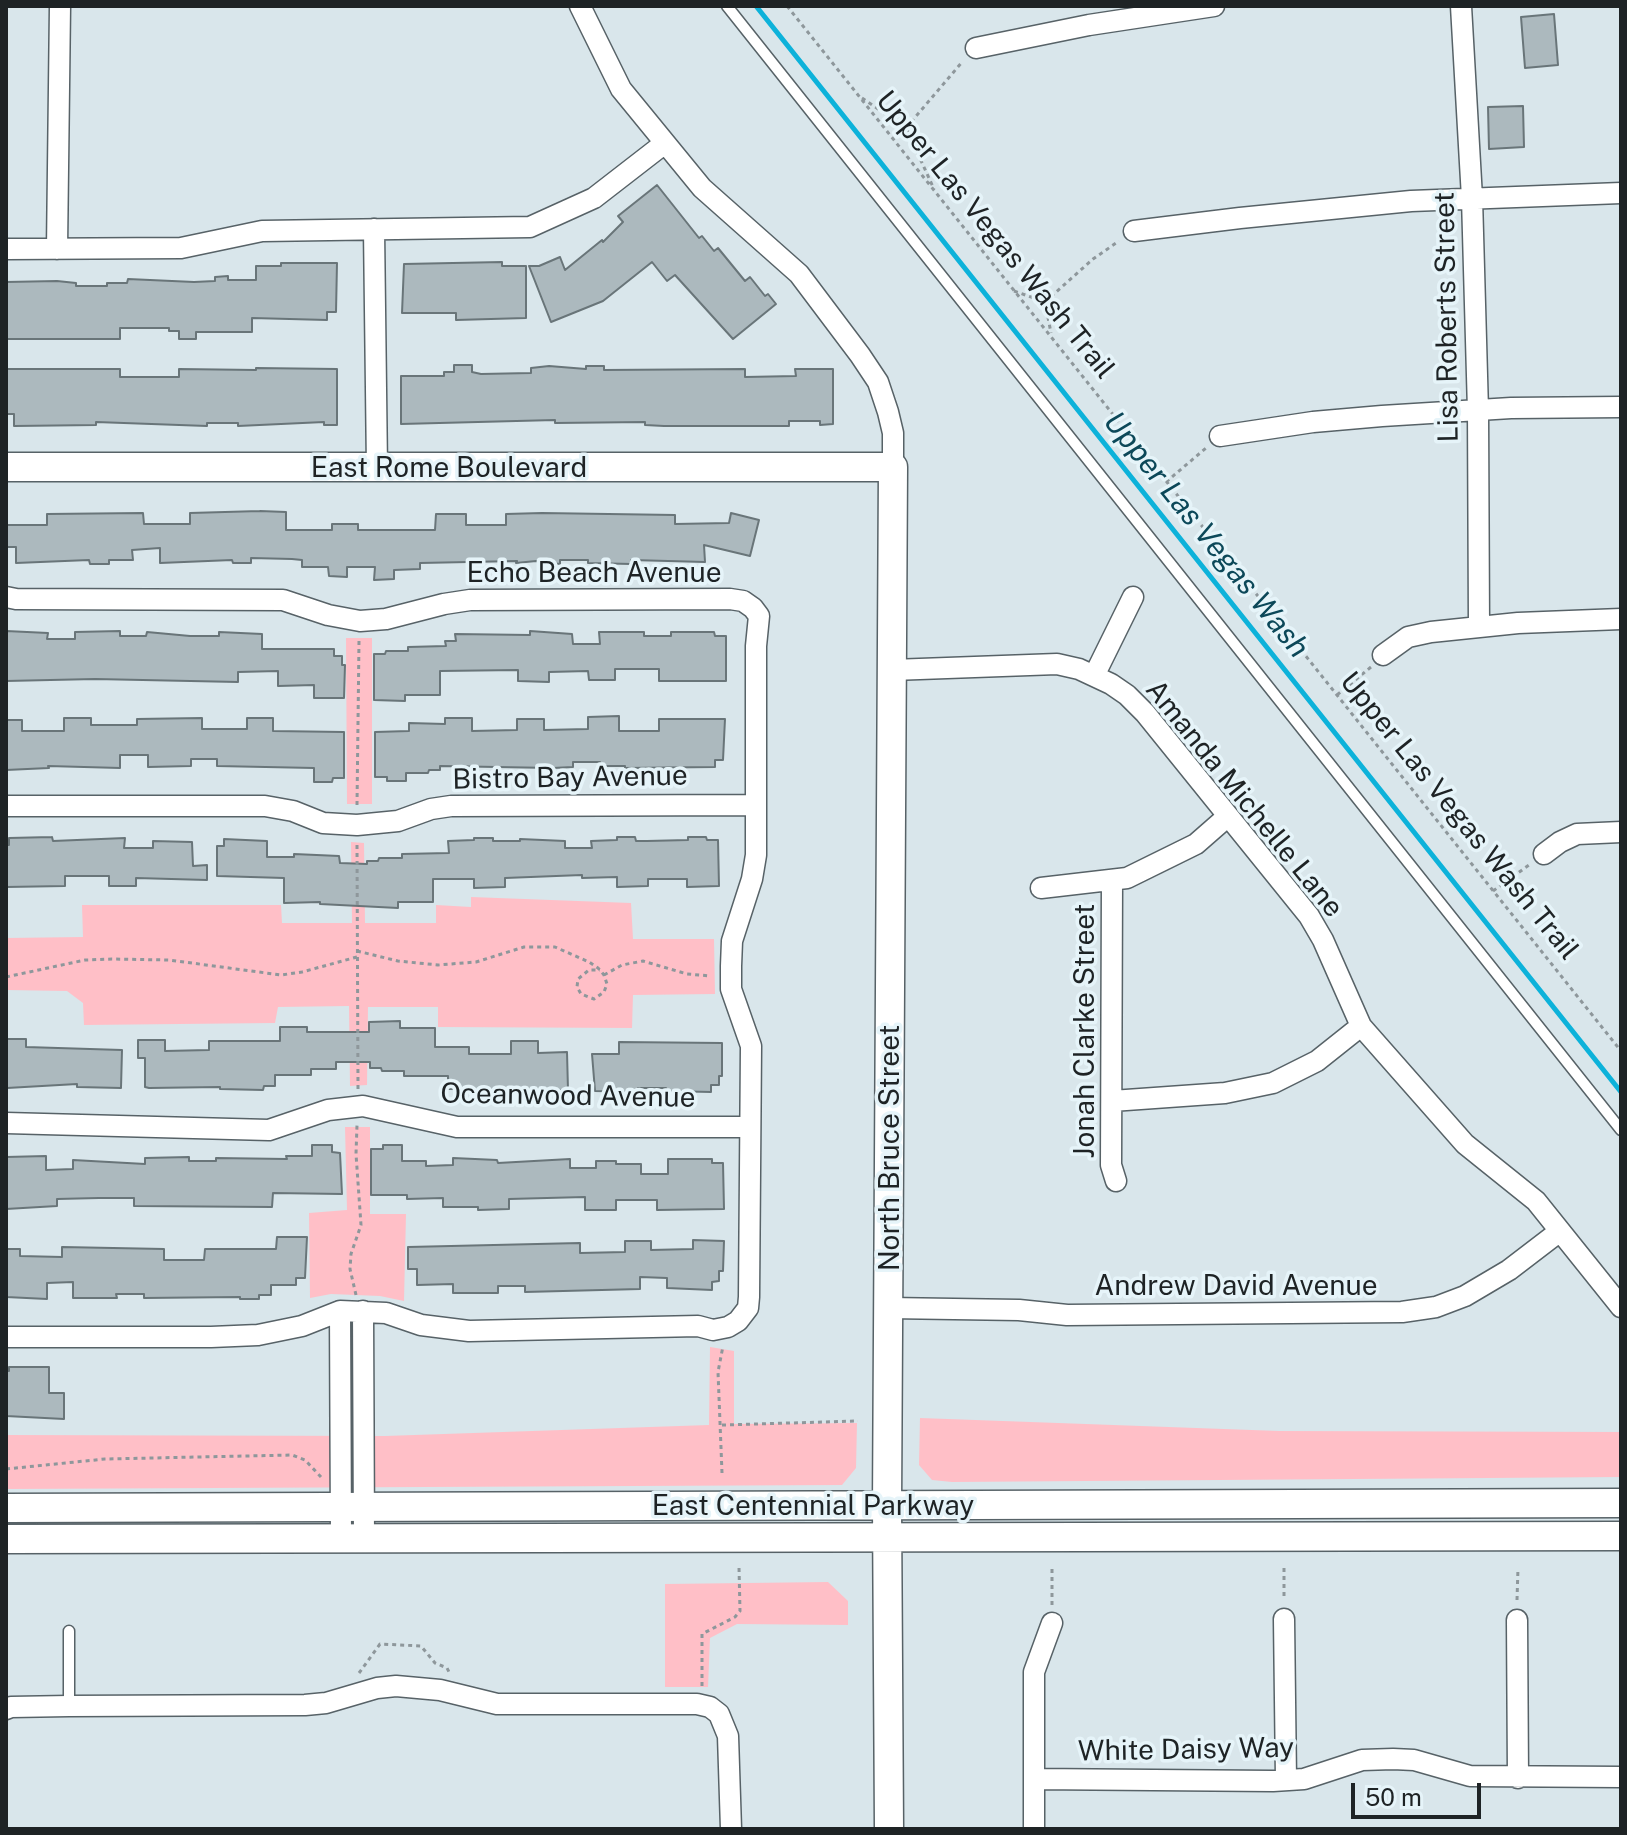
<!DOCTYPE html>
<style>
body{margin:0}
#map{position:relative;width:1627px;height:1835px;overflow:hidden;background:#d9e6eb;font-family:"Public Sans",sans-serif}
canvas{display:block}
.frame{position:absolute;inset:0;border:8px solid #1e2325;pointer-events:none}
.scale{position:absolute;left:1351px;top:1783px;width:130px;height:36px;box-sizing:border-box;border:4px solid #1e2325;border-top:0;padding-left:10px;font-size:24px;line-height:28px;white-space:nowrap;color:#1e2325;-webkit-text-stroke:6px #e6f4f9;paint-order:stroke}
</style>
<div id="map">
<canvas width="1627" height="1835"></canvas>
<div class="frame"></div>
<div class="scale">50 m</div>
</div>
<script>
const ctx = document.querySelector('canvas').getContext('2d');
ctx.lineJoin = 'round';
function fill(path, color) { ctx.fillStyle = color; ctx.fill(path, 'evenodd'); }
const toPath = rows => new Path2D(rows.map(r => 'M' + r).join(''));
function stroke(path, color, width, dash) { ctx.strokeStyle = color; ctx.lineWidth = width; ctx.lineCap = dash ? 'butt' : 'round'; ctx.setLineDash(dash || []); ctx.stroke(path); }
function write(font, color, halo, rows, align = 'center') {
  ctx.font = font + ' "Public Sans",sans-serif'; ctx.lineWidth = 7; ctx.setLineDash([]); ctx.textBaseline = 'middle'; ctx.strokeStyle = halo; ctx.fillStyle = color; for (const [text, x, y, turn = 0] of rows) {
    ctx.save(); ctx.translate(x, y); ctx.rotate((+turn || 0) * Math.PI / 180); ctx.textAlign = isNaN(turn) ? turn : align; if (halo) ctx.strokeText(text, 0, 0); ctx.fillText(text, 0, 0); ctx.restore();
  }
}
const green = toPath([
 [346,638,372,638,372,804,347,804],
 [351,842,364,843,365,923,436,923,436,905,471,907,471,897,631,903,633,939,714,939,715,994,633,995,632,1028,438,1027,438,1007,368,1007,367,1085,350,1086,349,1006,278,1007,275,1023,84,1025,83,1003,67,991,6,990,6,938,83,937,82,905,281,905,282,923,352,923],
 [345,1127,370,1127,370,1214,406,1214,404,1301,380,1296,331,1294,310,1298,309,1213,347,1210],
 [710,1347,734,1351,734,1424,857,1423,856,1468,842,1485,6,1489,6,1435,385,1436,709,1425],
 [920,1418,1279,1431,1621,1432,1621,1477,952,1482,932,1480,919,1465],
 [828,1582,848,1601,848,1625,737,1624,710,1638,708,1687,665,1687,665,1584]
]);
const stream = toPath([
 [756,6,1621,1092]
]);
const building = toPath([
 [1554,14,1558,65,1525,68,1521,17,1554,14],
 [1523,106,1524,147,1489,149,1488,107,1523,106],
 [657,185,699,238,702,236,714,251,718,248,745,281,750,277,765,296,768,294,776,304,733,339,675,275,667,281,652,262,603,301,551,322,529,266,539,266,560,257,565,270,602,240,603,242,623,222,618,216,657,185],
 [502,262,502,266,526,266,526,318,456,320,456,313,402,313,404,264,502,262],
 [281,263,337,263,336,312,327,312,327,320,252,318,252,332,196,332,196,339,179,339,179,331,169,331,169,328,120,328,120,339,6,339,6,282,57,281,76,283,76,286,107,286,107,283,127,283,128,279,194,282,215,281,215,277,228,276,228,280,256,280,256,266,281,266,281,263],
 [454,365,472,365,472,372,481,374,531,373,531,368,549,366,586,369,586,366,604,366,604,370,745,369,745,377,796,376,795,369,833,369,833,424,820,425,820,421,789,421,789,426,664,426,645,425,645,422,555,423,555,420,401,424,401,376,444,376,444,372,454,372,454,365],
 [256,368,337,369,337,425,324,425,324,422,238,426,238,423,207,423,207,426,96,422,96,425,14,426,14,414,6,414,6,369,120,369,120,377,179,377,179,369,256,370,256,368],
 [260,511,286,512,286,530,332,530,332,524,358,524,358,530,435,530,436,514,466,514,466,525,506,525,506,514,542,513,675,515,675,524,729,523,731,513,759,520,750,556,704,545,705,562,631,560,631,564,588,563,588,560,560,560,560,564,536,561,516,563,517,561,420,563,420,569,394,570,394,579,374,580,375,567,347,567,347,577,329,576,328,567,302,567,302,560,292,559,251,558,251,563,233,563,232,560,160,563,160,548,132,550,133,560,109,560,109,564,90,564,89,560,16,563,16,547,7,547,6,525,47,525,47,514,143,513,144,524,190,524,190,513,260,511],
 [6,631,48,633,47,639,75,639,75,632,120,631,120,636,146,636,147,632,190,636,219,636,219,632,262,634,262,649,334,649,334,656,342,656,342,665,345,665,344,698,314,698,314,685,278,686,278,671,238,672,238,682,95,679,6,681,6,631],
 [530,631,572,634,573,644,600,644,599,632,644,632,644,636,671,636,671,632,714,632,715,636,726,636,726,681,659,681,659,669,615,669,615,680,589,680,588,671,549,672,549,682,518,681,518,670,440,671,440,695,405,695,405,701,374,700,374,654,385,654,386,651,408,651,408,647,446,646,445,641,456,641,455,634,530,635,530,631],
 [619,716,619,731,659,731,659,719,725,719,723,760,715,760,715,767,625,768,625,766,601,766,600,762,573,762,573,767,553,768,440,766,440,770,429,770,428,773,406,773,406,781,387,781,387,777,375,777,375,732,409,731,409,723,445,724,445,718,472,718,472,731,517,730,517,719,544,719,544,730,588,729,588,717,619,716],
 [64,718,91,718,91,725,137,725,137,719,202,718,202,729,247,729,247,718,273,718,273,731,344,732,344,778,333,778,332,782,314,782,314,768,217,766,217,759,191,759,191,766,148,767,148,755,120,755,120,768,48,766,49,768,6,770,6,720,22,720,22,731,64,731,64,718],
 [52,837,53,841,125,838,124,848,153,848,153,841,192,842,193,866,207,865,207,880,136,878,136,886,109,886,109,876,65,876,65,886,6,887,6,845,9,845,9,838,52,837],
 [617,837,635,837,636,841,647,841,688,840,688,837,706,837,707,840,718,840,719,886,687,887,687,879,648,879,648,886,617,887,617,877,582,878,582,875,505,878,505,887,474,888,474,879,433,879,433,902,398,902,398,908,320,904,320,902,284,903,284,878,217,876,217,846,224,846,224,839,267,841,267,857,294,857,294,854,339,856,340,863,367,864,367,861,378,861,379,858,402,858,402,854,449,853,448,841,474,840,474,838,493,838,493,841,520,841,520,839,565,841,565,848,592,848,591,841,617,840,617,837],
 [400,1021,400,1028,435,1028,435,1047,469,1047,469,1054,511,1054,511,1041,538,1041,538,1053,567,1052,568,1090,448,1089,448,1076,404,1076,404,1071,382,1071,381,1068,370,1068,370,1062,336,1062,336,1069,311,1069,311,1075,275,1075,275,1086,264,1086,263,1090,220,1089,220,1087,149,1088,145,1087,145,1058,138,1058,138,1040,165,1040,165,1051,209,1050,209,1041,280,1041,280,1027,307,1027,307,1032,369,1032,369,1022,400,1021],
 [6,1039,26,1039,26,1047,122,1050,121,1088,77,1087,77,1084,7,1088,6,1039],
 [619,1042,722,1043,722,1076,719,1076,719,1085,711,1085,711,1092,667,1091,666,1088,638,1088,638,1092,595,1091,592,1054,619,1054,619,1042],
 [312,1145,332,1145,332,1152,340,1153,342,1194,273,1193,272,1207,134,1206,134,1198,99,1198,57,1199,57,1206,6,1209,6,1157,46,1156,46,1170,73,1169,73,1160,145,1164,145,1158,189,1157,189,1161,216,1161,216,1158,287,1159,286,1156,312,1156,312,1145],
 [383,1145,402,1145,402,1161,426,1161,426,1166,453,1165,453,1158,497,1160,498,1163,570,1159,570,1168,596,1168,596,1161,616,1161,616,1164,641,1164,641,1174,668,1174,668,1159,712,1159,712,1163,723,1163,724,1209,657,1210,657,1200,616,1200,616,1210,585,1210,585,1197,509,1199,509,1209,478,1210,478,1207,443,1207,443,1198,407,1199,407,1195,371,1195,371,1149,383,1149,383,1145],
 [277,1237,307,1237,305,1278,296,1278,296,1285,271,1285,271,1295,259,1295,259,1299,240,1299,240,1297,144,1298,144,1294,116,1294,117,1298,73,1298,73,1282,47,1283,47,1299,6,1297,6,1249,20,1249,20,1256,62,1257,62,1247,164,1249,164,1260,204,1260,205,1249,276,1249,277,1237],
 [693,1240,724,1241,723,1271,719,1271,719,1281,712,1282,712,1290,667,1288,667,1278,640,1277,640,1289,525,1292,525,1286,498,1286,498,1293,453,1293,453,1284,417,1285,417,1269,408,1269,408,1247,580,1243,580,1253,625,1252,625,1241,651,1241,651,1250,693,1249,693,1240],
 [9,1367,49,1367,49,1393,64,1393,64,1419,6,1416,6,1371,9,1371,9,1367]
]);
const path = toPath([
 [787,6,1621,1051],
 [862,98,906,128,934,189],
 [906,128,963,61],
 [1014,291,1045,302,1051,333],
 [1045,302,1093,259,1119,241],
 [1166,482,1206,448],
 [1337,695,1371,667],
 [357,805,359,641],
 [357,845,358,1089],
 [1493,891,1529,865],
 [357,951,398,961,438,965,476,962,524,947,555,947,589,962,598,968,600,970,604,975,607,984,604,992,594,999,581,994,577,987,578,979,589,970,600,970],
 [604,975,622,965,643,961,687,974,711,976],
 [6,977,85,960,112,959,169,960,281,975,302,972,357,957],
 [356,1295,350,1269,351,1254,361,1225,356,1154,357,1125],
 [722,1425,858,1421],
 [6,1469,105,1459,292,1455,305,1460,321,1477],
 [722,1473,718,1372,723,1346],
 [1284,1568,1284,1600],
 [1052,1569,1052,1605],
 [1517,1600,1518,1568],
 [359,1673,380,1644,421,1646,435,1663,447,1668,449,1672],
 [702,1686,702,1634,735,1617,740,1611,739,1567]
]);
const lane = toPath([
 [727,6,1621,1130],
 [69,1706,69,1631]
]);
const street = toPath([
 [580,6,621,89,702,188,799,274,860,355,878,382,888,412,893,433,893,467],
 [1461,6,1472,198,1478,411,1479,627],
 [976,48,1089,25,1214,6],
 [374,229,377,469],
 [1134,231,1240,218,1411,201,1621,193],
 [6,249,181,248,262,231,530,227,594,198,665,143],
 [57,249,60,6],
 [1220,436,1313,422,1382,416,1511,408,1621,407],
 [6,597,16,599,283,600,328,615,360,621,386,619,444,604,470,600,730,599,743,601,753,608,759,616,756,646,756,855,752,879,732,941,731,966,731,989,751,1046,749,1297,748,1308,738,1321,728,1327,713,1330,698,1326,469,1331,421,1325,386,1313,340,1311,302,1326,258,1335,211,1337,6,1337],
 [1383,655,1408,637,1431,632,1518,623,1621,619],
 [892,670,1057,664,1079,669,1111,684,1127,695,1145,713,1309,916,1323,940,1361,1026,1465,1144,1536,1201,1621,1307],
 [1094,676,1133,597],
 [6,806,265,806,293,811,323,823,357,825,398,821,431,809,451,806,756,805],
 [1544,854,1560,842,1577,834,1621,832],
 [1112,880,1111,1165,1116,1181],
 [1041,888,1127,878,1196,844,1228,816],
 [1112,1101,1225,1093,1273,1083,1317,1061,1361,1026],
 [6,1123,269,1130,328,1110,363,1106,457,1127,750,1127],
 [889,1308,1019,1310,1067,1315,1402,1312,1436,1307,1465,1296,1509,1270,1560,1231],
 [340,1311,341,1539],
 [363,1311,364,1539],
 [1284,1619,1286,1780],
 [1517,1620,1518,1778],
 [6,1709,11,1707,69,1706,305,1705,326,1703,377,1688,396,1686,440,1690,497,1704,697,1704,710,1707,719,1714,728,1736,731,1829],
 [1034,1779,1273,1781,1304,1779,1362,1760,1393,1759,1414,1760,1470,1776,1621,1777],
 [1034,1829,1034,1672,1052,1623]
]);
const secondary = toPath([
 [6,467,893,467,887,1506,889,1829],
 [6,1508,1621,1503],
 [6,1539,1621,1536]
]);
const streetNames = [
 ["Upper Las Vegas Wash Trail",995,235,51],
 ["Lisa Roberts Street",1447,317,-91],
 ["East Rome Boulevard",449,468],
 ["Echo Beach Avenue",594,573],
 ["Bistro Bay Avenue",570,778,-1],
 ["Amanda Michelle Lane",1244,799,51],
 ["Upper Las Vegas Wash Trail",1459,816,51],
 ["Jonah Clarke Street",1085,1031,-90],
 ["Oceanwood Avenue",568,1096,1],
 ["North Bruce Street",890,1148,-90],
 ["Andrew David Avenue",1236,1286],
 ["East Centennial Parkway",813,1506],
 ["White Daisy Way",1186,1750,-1]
];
const waterNames = [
 ["Upper Las Vegas Wash",1206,535,51]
];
fill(green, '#ffbfc7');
stroke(stream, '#0db2da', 5);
fill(building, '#acb9be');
stroke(building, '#697579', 2);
stroke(lane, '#576267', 13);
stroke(street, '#576267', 23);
stroke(secondary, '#576267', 31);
stroke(path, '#8e979b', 3, [4, 4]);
stroke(lane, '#fff', 10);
stroke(street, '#fff', 20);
stroke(secondary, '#fff', 28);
write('28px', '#1e2325', '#e6f4f9', streetNames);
write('italic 30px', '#0c4859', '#e6f4f9', waterNames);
</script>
